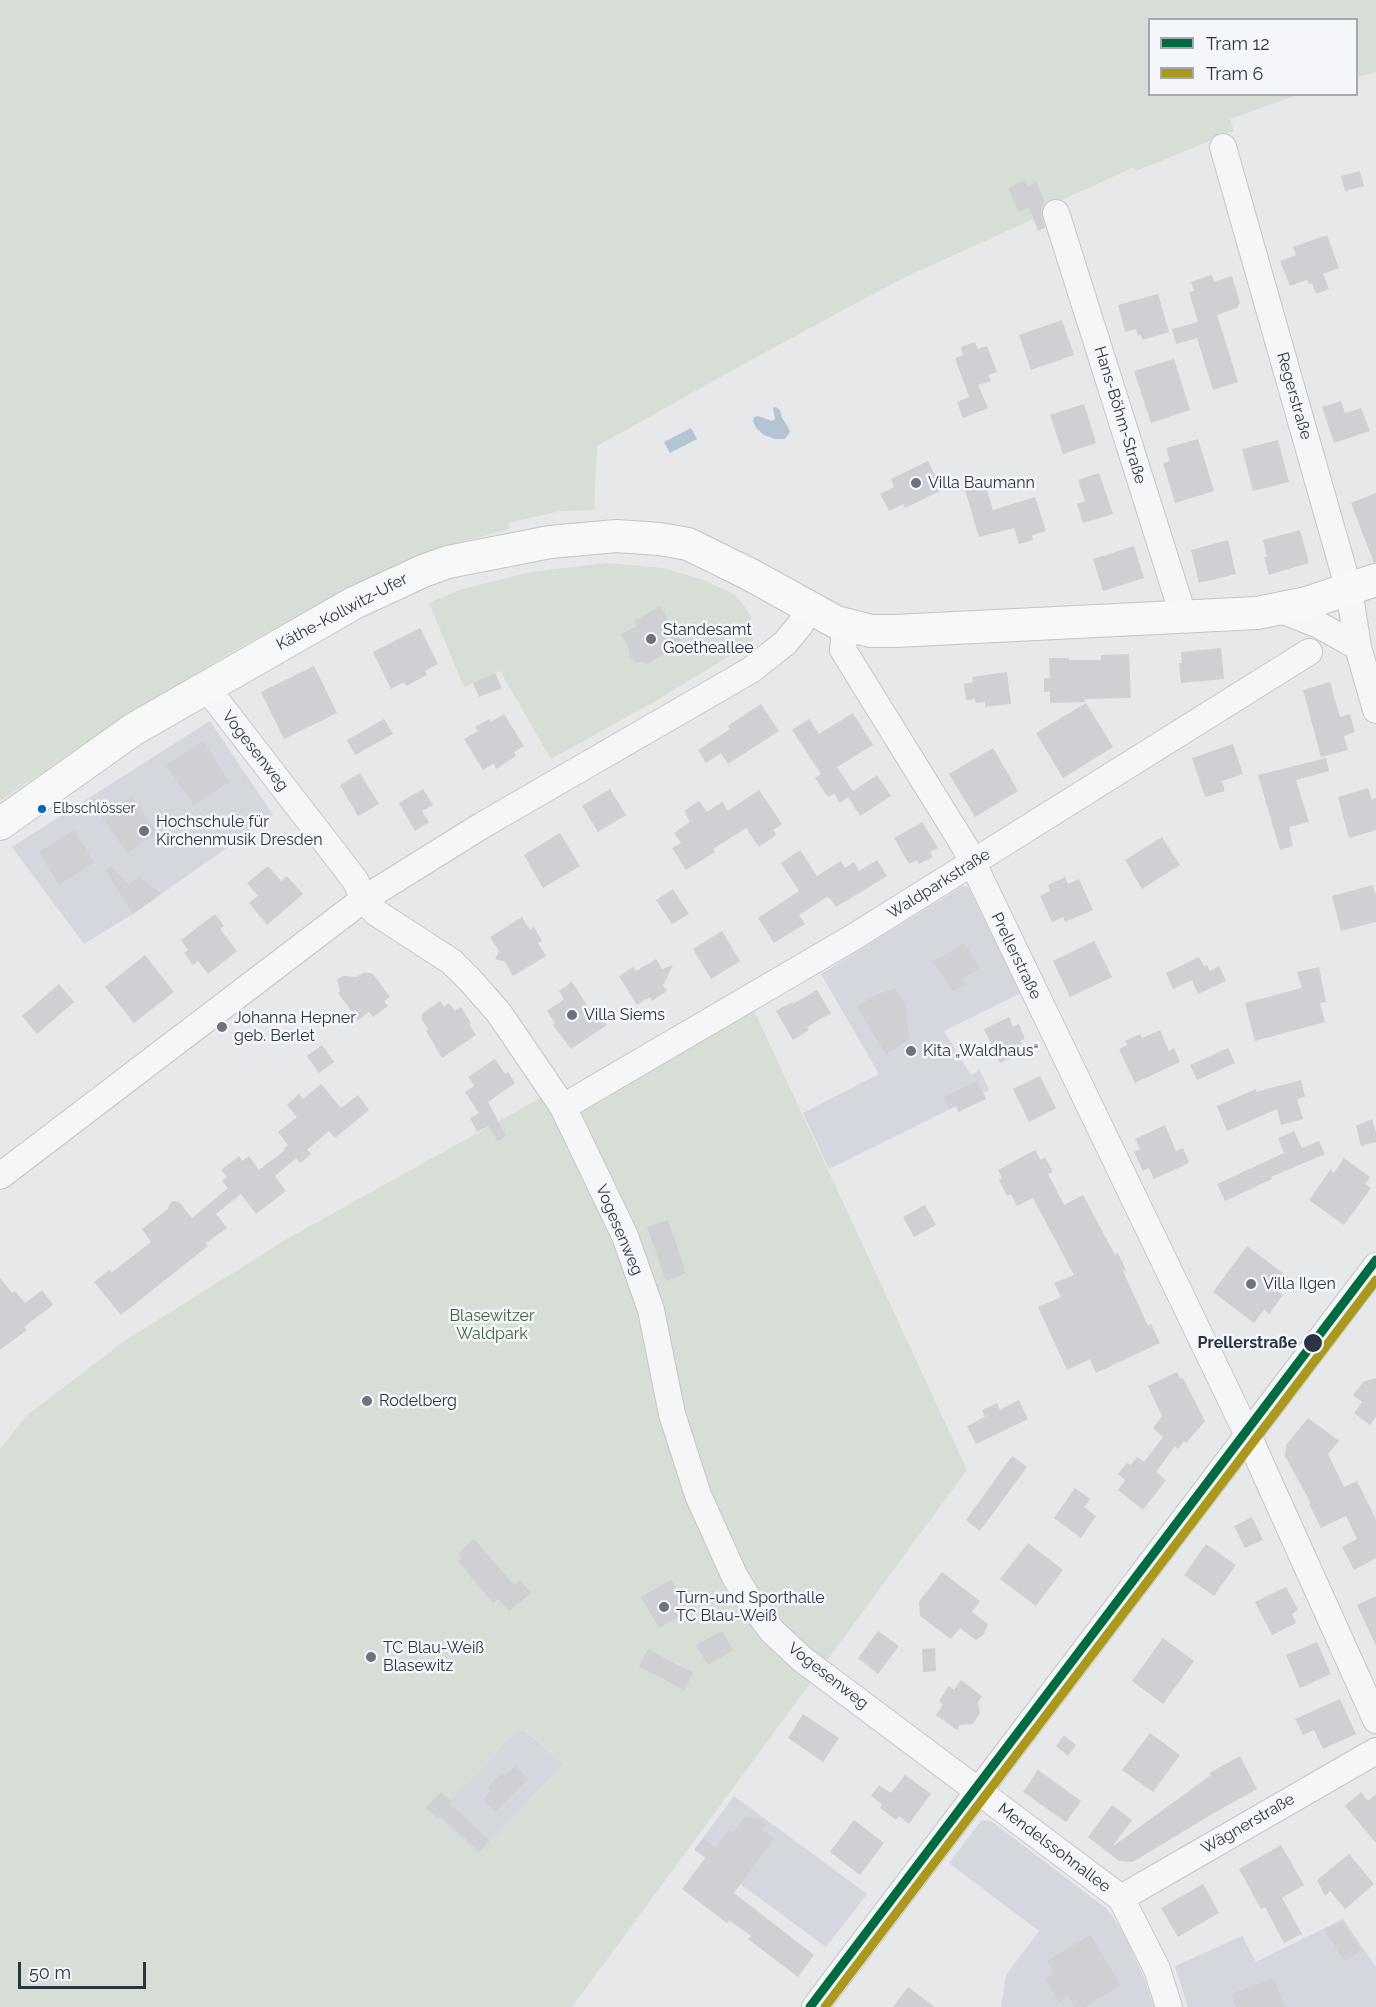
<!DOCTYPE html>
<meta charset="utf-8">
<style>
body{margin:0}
#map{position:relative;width:1376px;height:2007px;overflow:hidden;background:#e6e8ea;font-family:Raleway,sans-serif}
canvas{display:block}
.legend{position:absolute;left:1148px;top:18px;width:210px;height:78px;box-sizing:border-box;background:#f4f6f9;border:2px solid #a4a8b1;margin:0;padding:8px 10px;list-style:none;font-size:18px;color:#2b3445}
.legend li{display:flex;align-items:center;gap:12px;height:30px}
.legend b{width:30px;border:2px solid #a4a8b1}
.scale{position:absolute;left:18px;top:1962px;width:128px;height:27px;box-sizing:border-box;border:3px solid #2b3445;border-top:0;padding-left:8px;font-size:18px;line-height:21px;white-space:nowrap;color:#2b3445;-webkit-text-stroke:4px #f4f6f9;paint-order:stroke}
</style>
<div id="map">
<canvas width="1376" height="2007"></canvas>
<ul class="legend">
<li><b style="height:8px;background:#006b42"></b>Tram 12</li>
<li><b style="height:8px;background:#aa991c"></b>Tram 6</li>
</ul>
<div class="scale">50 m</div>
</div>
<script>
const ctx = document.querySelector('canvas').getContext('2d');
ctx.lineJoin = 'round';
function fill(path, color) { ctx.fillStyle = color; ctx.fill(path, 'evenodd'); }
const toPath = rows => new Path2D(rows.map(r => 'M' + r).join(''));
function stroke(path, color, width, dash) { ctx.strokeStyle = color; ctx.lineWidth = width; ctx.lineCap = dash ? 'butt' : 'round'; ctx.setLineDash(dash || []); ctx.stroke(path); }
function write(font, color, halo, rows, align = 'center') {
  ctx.font = font + ' Raleway,sans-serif'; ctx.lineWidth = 5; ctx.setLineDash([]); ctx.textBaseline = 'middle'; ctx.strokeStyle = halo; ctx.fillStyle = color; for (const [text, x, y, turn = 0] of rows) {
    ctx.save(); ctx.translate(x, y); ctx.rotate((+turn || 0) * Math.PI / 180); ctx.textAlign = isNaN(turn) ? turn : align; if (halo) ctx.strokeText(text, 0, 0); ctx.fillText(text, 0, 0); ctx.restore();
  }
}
const built = toPath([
 [210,721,273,815,133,914,84,944,12,847],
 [963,886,968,887,1021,993,944,1031,971,1075,980,1070,989,1090,829,1169,803,1113,879,1074,821,974],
 [524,1730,564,1764,478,1855,438,1818,452,1803,450,1800,516,1732],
 [734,1796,867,1894,826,1947,694,1850],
 [981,1821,991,1821,1107,1909,1125,1935,1143,1975,1154,2007,1001,2007,1006,1975,1039,1931,949,1863],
 [1343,1919,1376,1967,1376,2007,1188,2007,1175,1966,1242,1936,1256,1962]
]);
const green = toPath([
 [0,0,1376,0,1376,72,1357,77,1356,20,1150,20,1150,94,1297,95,1230,119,1234,131,1136,171,1134,167,1049,206,1051,211,899,280,760,355,597,446,594,510,560,511,508,523,509,529,444,547,366,579,237,649,110,726,0,801],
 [606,563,663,568,704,580,735,595,745,607,751,617,753,640,746,646,652,703,551,759,500,671,464,687,429,603,463,589,531,572],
 [752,1006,967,1470,572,2007,0,2007,0,1449,26,1416,126,1340,287,1239,542,1097,556,1121],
 [525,1730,563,1763,478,1855,438,1818,452,1803,450,1800,516,1732]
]);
const water = toPath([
 [776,407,780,410,782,418,787,425,790,432,785,439,775,439,764,435,756,428,753,421,754,417,758,416,772,421,775,419,773,408],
 [691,428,697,439,670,453,664,442]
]);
const building = toPath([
 [1360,171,1364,186,1345,191,1341,176],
 [1025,180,1028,186,1036,182,1044,200,1041,210,1045,228,1038,231,1029,207,1019,212,1008,188],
 [1327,235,1339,268,1323,274,1329,289,1316,294,1312,283,1309,284,1307,280,1290,286,1280,261,1296,255,1293,247],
 [1212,275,1214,282,1232,276,1240,303,1237,308,1217,315,1238,382,1213,390,1197,338,1176,344,1172,329,1198,322,1189,292,1194,291,1191,282],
 [1158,294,1169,332,1143,340,1141,335,1138,336,1136,329,1125,332,1118,305],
 [1062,320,1074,355,1031,370,1019,335],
 [975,342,978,349,987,346,997,372,988,375,991,381,978,385,988,408,963,418,957,402,969,397,955,358,963,355,961,347],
 [1174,359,1190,410,1151,423,1134,371],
 [1341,401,1345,413,1361,408,1370,431,1334,443,1322,407],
 [1084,404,1096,443,1063,454,1050,415],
 [1198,439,1214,491,1175,503,1163,463,1170,461,1166,448],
 [1278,440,1289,482,1253,491,1242,449],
 [928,461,942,490,905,508,903,504,889,511,880,494,894,487,891,479],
 [1099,473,1113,514,1083,523,1077,504,1085,501,1078,480],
 [985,484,993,510,1035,497,1046,531,1032,535,1033,540,1019,544,1014,528,979,537,965,490],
 [1376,493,1376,562,1374,563,1351,503],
 [1300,530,1309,563,1269,575,1264,557,1267,557,1263,540],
 [1228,540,1236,574,1199,583,1191,550],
 [1134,546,1144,578,1103,591,1093,559],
 [660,606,682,643,646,665,644,662,635,662,630,657,629,649,621,634,637,626,634,621],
 [420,628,438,664,425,671,427,675,406,686,404,682,391,689,373,652],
 [1221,648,1224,679,1181,683,1179,663,1182,663,1181,652],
 [1129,654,1131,698,1084,699,1085,702,1050,703,1050,691,1044,692,1044,678,1050,678,1049,658,1069,658,1069,660,1101,660,1101,655],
 [314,666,337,713,284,739,261,692],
 [1007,672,1011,704,985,707,985,702,976,703,975,699,966,700,964,684,973,682,972,677],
 [495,673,502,688,479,697,473,683],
 [1330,682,1340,717,1350,714,1355,732,1344,736,1348,750,1321,757,1303,690],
 [1086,703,1113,747,1063,778,1036,733],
 [761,704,779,731,728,764,721,753,706,763,698,750,730,729,728,726],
 [853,713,873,745,837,767,853,791,877,775,891,796,860,816,848,797,840,803,834,794,828,797,815,778,821,774,792,730,809,719,819,734],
 [504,714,524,746,514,752,516,756,496,769,494,763,483,770,464,739,478,731,475,727,489,719,491,722],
 [384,719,393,734,355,755,347,740],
 [203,741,229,782,194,805,166,765],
 [1233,744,1243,774,1222,781,1225,791,1205,797,1192,758],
 [993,748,1018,791,975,817,949,774],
 [1326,758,1329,771,1296,780,1309,822,1289,827,1293,846,1280,850,1258,775],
 [360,773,379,804,358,816,340,785],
 [1368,788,1372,800,1376,798,1376,830,1349,838,1338,797],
 [423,789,433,805,422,811,429,822,415,831,399,803],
 [610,789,626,815,598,832,582,806],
 [759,790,782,824,773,830,776,835,759,847,746,828,713,849,715,852,686,870,672,848,681,843,674,833,690,822,684,811,699,801,707,812,722,802,728,811],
 [132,796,157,833,127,853,102,816],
 [922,822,938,848,930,852,933,857,919,864,917,860,909,864,894,838],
 [74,830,94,862,59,885,39,852],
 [560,833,580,866,543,888,524,855],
 [1162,837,1180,865,1142,889,1125,860],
 [800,850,817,876,841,861,845,868,854,862,859,871,877,860,887,876,836,907,830,898,829,899,827,897,799,915,805,924,774,943,758,918,799,891,781,863],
 [110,866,129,885,139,876,161,894,133,914,105,870],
 [268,866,281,881,287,876,303,894,267,925,249,903,258,896,247,883],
 [1065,877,1068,884,1079,879,1093,910,1065,922,1063,917,1052,922,1040,896,1050,891,1048,885],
 [1373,885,1376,895,1376,922,1341,931,1332,896],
 [673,889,689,914,672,924,656,900],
 [215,914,224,926,220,929,237,951,208,974,198,961,193,965,184,953,188,950,181,940],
 [522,917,530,930,534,927,542,941,538,943,546,956,513,976,505,962,495,959,499,951,490,937],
 [722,931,740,961,711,979,693,949],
 [1094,941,1112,977,1070,997,1053,961],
 [964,943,980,968,962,979,965,984,953,991,933,962],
 [145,955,174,992,134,1023,105,987],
 [1199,957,1204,966,1207,965,1210,971,1219,966,1226,981,1198,994,1192,980,1173,989,1166,973],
 [656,959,662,969,673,965,663,985,667,991,652,1001,650,997,637,1005,619,976,633,967,636,971],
 [1319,967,1326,1002,1320,1003,1325,1022,1255,1041,1245,1003,1302,988,1297,972],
 [364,972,373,974,390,997,384,1001,388,1006,373,1017,369,1012,358,1020,338,993,340,991,337,979,344,976,357,977],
 [572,982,594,1016,599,1013,607,1025,571,1049,553,1025,555,1023,547,1011,564,999,559,991],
 [59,984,74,1002,37,1034,22,1016],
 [895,988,906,1006,909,1040,886,1054,857,1007,873,996],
 [817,990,831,1013,807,1027,809,1030,793,1040,776,1011,792,1002,793,1004],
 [440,1001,444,1007,449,1003,455,1011,461,1007,471,1023,469,1024,476,1035,442,1058,426,1031,428,1029,422,1020,422,1014],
 [1009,1017,1013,1027,1019,1024,1025,1039,1020,1041,1025,1052,1000,1063,984,1029],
 [1160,1030,1169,1051,1174,1048,1180,1062,1135,1083,1119,1049,1127,1045,1125,1041,1140,1034,1142,1038],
 [322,1045,334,1062,319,1073,307,1056],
 [1228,1048,1235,1063,1197,1080,1190,1065],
 [495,1059,505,1074,508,1072,515,1083,488,1102,506,1136,498,1141,488,1126,477,1132,470,1118,479,1113,465,1092,474,1086,468,1077],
 [1040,1076,1056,1108,1029,1122,1013,1089],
 [1301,1080,1305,1097,1297,1099,1303,1119,1281,1125,1277,1109,1227,1131,1217,1106,1256,1089,1256,1092],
 [977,1081,986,1099,958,1112,956,1106,949,1109,944,1097],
 [321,1084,341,1108,358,1095,369,1110,335,1138,329,1131,307,1150,311,1154,300,1163,296,1158,275,1176,286,1191,256,1214,241,1194,216,1214,227,1228,206,1243,208,1246,121,1315,94,1282,109,1270,111,1273,151,1242,142,1229,168,1209,169,1205,173,1201,179,1202,192,1218,228,1188,222,1181,227,1177,221,1170,239,1156,242,1161,249,1156,259,1170,285,1150,283,1149,288,1145,278,1132,297,1117,287,1105,299,1094,303,1099],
 [1372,1119,1376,1133,1376,1142,1361,1146,1356,1126],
 [1165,1125,1176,1151,1183,1148,1189,1163,1154,1179,1149,1168,1143,1171,1134,1152,1140,1149,1135,1139],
 [1294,1131,1302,1148,1319,1141,1325,1154,1271,1177,1272,1179,1225,1201,1217,1184,1284,1153,1278,1138],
 [1035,1150,1041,1160,1045,1157,1053,1172,1048,1174,1064,1205,1083,1195,1115,1255,1118,1253,1126,1270,1123,1271,1148,1326,1151,1324,1160,1343,1096,1373,1090,1359,1067,1370,1038,1307,1061,1297,1054,1283,1074,1275,1033,1198,1017,1206,1011,1194,1007,1196,999,1180,1002,1178,998,1170],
 [1344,1158,1370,1177,1365,1184,1371,1188,1344,1225,1309,1200,1331,1169,1333,1174],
 [925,1205,936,1225,914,1237,903,1217],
 [668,1220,686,1273,666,1281,647,1227],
 [1247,1246,1288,1277,1278,1291,1283,1295,1269,1314,1264,1310,1254,1323,1213,1292],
 [0,1278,12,1293,15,1291,25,1303,42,1290,53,1305,24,1327,27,1330,0,1350],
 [1177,1372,1180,1379,1183,1378,1205,1421,1186,1443,1184,1441,1178,1449,1175,1446,1156,1472,1166,1480,1143,1510,1118,1490,1125,1480,1118,1474,1127,1463,1131,1465,1137,1457,1144,1462,1163,1437,1153,1428,1162,1416,1148,1386],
 [1376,1378,1376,1417,1370,1425,1354,1413,1362,1402,1353,1395,1363,1382],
 [1019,1400,1028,1419,976,1444,967,1426,985,1417,982,1410,997,1403,1000,1410],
 [1308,1418,1339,1441,1328,1454,1344,1487,1357,1481,1376,1519,1376,1558,1354,1570,1342,1547,1357,1539,1346,1516,1321,1528,1309,1504,1311,1503,1285,1456,1286,1445],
 [1012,1456,1027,1467,980,1531,966,1520],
 [1075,1488,1090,1499,1084,1507,1096,1516,1081,1538,1054,1518],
 [1252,1517,1263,1540,1245,1548,1234,1526],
 [474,1539,514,1585,520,1580,531,1593,509,1611,498,1599,493,1603,458,1561,461,1558,458,1554],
 [1028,1543,1063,1570,1036,1606,1000,1579],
 [1206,1544,1236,1565,1214,1596,1184,1575],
 [942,1572,980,1601,972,1612,988,1624,984,1634,976,1640,960,1628,951,1639,920,1616,919,1602],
 [671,1580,682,1598,678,1600,685,1613,659,1628,641,1597],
 [1286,1587,1298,1610,1292,1614,1296,1623,1272,1635,1255,1602],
 [1376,1596,1376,1646,1357,1605],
 [722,1631,733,1650,708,1665,696,1645],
 [878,1631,899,1646,878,1674,858,1658],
 [1163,1638,1194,1661,1163,1704,1132,1681],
 [1317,1642,1331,1674,1300,1688,1286,1655],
 [935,1648,936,1671,923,1672,922,1649],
 [648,1649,693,1673,684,1690,639,1666],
 [961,1680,982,1696,978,1702,980,1713,973,1724,960,1725,957,1730,936,1715,943,1704,939,1701,949,1686,954,1690],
 [1340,1699,1356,1734,1323,1749,1314,1730,1303,1735,1295,1719],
 [803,1714,839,1738,823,1762,788,1738],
 [1150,1733,1180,1755,1153,1792,1122,1770],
 [1064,1735,1076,1745,1068,1756,1056,1746],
 [1240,1756,1257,1789,1212,1814,1133,1862,1119,1861,1088,1837,1112,1805,1132,1820,1112,1847,1211,1775,1209,1773],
 [515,1766,528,1779,495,1812,483,1799,491,1791,488,1787,502,1773,505,1776],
 [1038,1770,1081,1801,1066,1822,1023,1792],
 [905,1775,931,1794,909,1824,899,1816,896,1820,880,1808,882,1804,871,1796,879,1785,891,1793],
 [441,1792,452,1802,450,1804,489,1840,479,1851,440,1816,437,1818,426,1808],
 [1361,1792,1368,1801,1376,1794,1376,1843,1345,1806],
 [745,1817,760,1819,767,1824,763,1830,774,1839,734,1893,814,1955,798,1977,748,1939,751,1936,729,1920,727,1923,682,1889,706,1857,695,1849,703,1838,716,1848,729,1830,733,1833],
 [854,1820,884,1843,860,1875,830,1852],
 [1281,1845,1304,1885,1282,1898,1302,1934,1284,1943,1265,1907,1261,1909,1239,1869],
 [1349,1854,1374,1884,1345,1909,1330,1891,1325,1896,1317,1880],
 [1203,1884,1219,1913,1178,1937,1161,1908],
 [1342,1921,1362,1950,1345,1961,1324,1930],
 [1090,1935,1121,1985,1085,2007,1075,2007,1068,1996,1059,2002,1045,1979,1055,1973,1047,1961],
 [1273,1978,1285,2007,1236,2007,1231,1994],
 [908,1987,935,2007,893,2007]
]);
const minor = toPath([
 [1223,147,1349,590,1358,647,1376,710],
 [1056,213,1184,618],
 [1278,609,1319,625,1358,647],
 [847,626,844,638,843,650,965,847,1246,1431,1376,1720],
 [206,687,355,880,364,899,375,912,452,962,470,980,499,1013,563,1107,625,1236,651,1310,672,1414,698,1495,734,1575,749,1600,772,1631,802,1659,1121,1898,1157,1969,1169,2007],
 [563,1107,852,938,1309,652],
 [0,1176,364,899,481,826,751,670,785,643,800,625,809,608],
 [1121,1898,1376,1751],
 [815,2007,1376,1266]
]);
const major = toPath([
 [0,824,134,729,354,603,423,571,448,562,550,542,616,536,660,539,688,544,749,574,836,622,871,631,895,631,1257,613,1307,603,1376,580]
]);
const tram1 = toPath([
 [810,2007,1376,1260]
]);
const tram2 = toPath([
 [825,2007,1376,1280]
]);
const markers = [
 [916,483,6,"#6c737f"],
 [651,639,6,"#6c737f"],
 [42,809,5,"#0065bd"],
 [144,831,6,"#6c737f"],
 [572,1015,6,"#6c737f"],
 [222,1027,6,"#6c737f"],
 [911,1051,6,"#6c737f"],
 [1251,1284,6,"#6c737f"],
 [1313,1343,10,"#2b3445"],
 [367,1401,6,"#6c737f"],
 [664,1607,6,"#6c737f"],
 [371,1657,6,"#6c737f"]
];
const busNames = [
 ["Elbschlösser",53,809]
];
const streetNames = [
 ["Regerstraße",1294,396,74],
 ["Hans-Böhm-Straße",1120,415,73],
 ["Käthe-Kollwitz-Ufer",342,612,-28],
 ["Vogesenweg",255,751,52],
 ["Waldparkstraße",939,884,-32],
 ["Prellerstraße",1016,956,64],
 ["Vogesenweg",619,1230,67],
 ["Vogesenweg",828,1676,38],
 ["Wägnerstraße",1248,1824,-30],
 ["Mendelssohnallee",1054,1848,37]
];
const poiNames = [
 ["Villa Baumann",928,483],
 ["Standesamt",663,630],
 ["Goetheallee",663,648],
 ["Hochschule für",156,822],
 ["Kirchenmusik Dresden",156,840],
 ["Villa Siems",584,1015],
 ["Johanna Hepner",234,1018],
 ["geb. Berlet",234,1036],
 ["Kita „Waldhaus“",923,1051],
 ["Villa Ilgen",1263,1284],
 ["Rodelberg",379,1401],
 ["Turn-und Sporthalle",676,1598],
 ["TC Blau-Weiß",676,1616],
 ["TC Blau-Weiß",383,1648],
 ["Blasewitz",383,1666]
];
const parkNames = [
 ["Blasewitzer",492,1316],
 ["Waldpark",492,1334]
];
const stopNames = [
 ["Prellerstraße",1297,1343]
];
fill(built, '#d4d7dd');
fill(green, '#d6ded6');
fill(water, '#b4c4d5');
fill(building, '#ced0d3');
stroke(minor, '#c4c6c8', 28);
stroke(major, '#c2c5c8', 34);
stroke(minor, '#f5f6f7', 26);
stroke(major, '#f8f8f8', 32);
stroke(tram1, '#006b42', 9);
stroke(tram2, '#aa991c', 9);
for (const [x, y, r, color] of markers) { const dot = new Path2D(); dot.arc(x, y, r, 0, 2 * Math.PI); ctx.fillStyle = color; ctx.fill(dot); stroke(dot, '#f4f6f9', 2); }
write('14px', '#2b3445', '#f4f6f9', busNames, 'left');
write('16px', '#2b3445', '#f4f6f9', streetNames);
write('16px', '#2b3445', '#f4f6f9', poiNames, 'left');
write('16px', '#3f6138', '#f4f6f9', parkNames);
write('bold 16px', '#2b3445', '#f4f6f9', stopNames, 'right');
</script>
